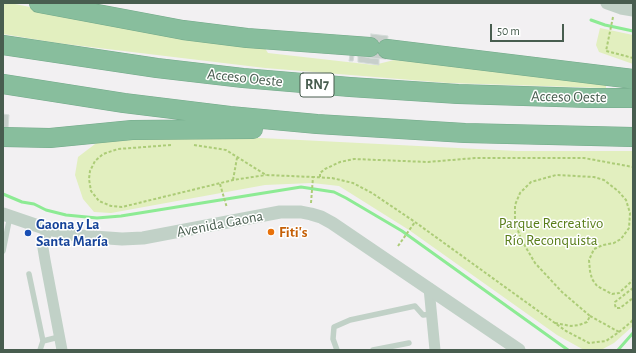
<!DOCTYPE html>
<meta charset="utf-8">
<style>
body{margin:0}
#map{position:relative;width:636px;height:353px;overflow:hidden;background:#f2f0f2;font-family:"Alegreya Sans",sans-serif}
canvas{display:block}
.frame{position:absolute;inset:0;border:4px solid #485d4f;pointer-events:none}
.scale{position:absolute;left:490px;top:24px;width:74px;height:18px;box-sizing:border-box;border:2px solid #485d4f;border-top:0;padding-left:5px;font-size:12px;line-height:14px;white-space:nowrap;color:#485d4f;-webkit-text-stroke:3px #fff;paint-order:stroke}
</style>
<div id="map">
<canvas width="636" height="353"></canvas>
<div class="frame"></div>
<div class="scale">50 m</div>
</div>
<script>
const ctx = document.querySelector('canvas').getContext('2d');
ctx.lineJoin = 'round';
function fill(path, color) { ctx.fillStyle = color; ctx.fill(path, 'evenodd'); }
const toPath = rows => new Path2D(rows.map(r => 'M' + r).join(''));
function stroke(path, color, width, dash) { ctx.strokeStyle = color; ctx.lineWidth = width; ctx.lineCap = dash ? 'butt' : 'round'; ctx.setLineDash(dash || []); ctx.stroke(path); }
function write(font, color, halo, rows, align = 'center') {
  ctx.font = font + ' "Alegreya Sans",sans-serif'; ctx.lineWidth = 3; ctx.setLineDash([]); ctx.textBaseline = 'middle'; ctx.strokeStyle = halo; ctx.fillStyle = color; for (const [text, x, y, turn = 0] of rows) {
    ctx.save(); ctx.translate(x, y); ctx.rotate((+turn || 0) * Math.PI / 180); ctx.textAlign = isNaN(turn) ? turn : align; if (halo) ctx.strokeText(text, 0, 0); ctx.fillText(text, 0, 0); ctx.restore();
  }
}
const green = toPath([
 [3,3,10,3,40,9,263,45,268,53,374,65,394,60,470,67,606,82,606,88,448,83,265,68,57,43,3,34],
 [600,28,633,35,633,64,599,52,596,45],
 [144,137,261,138,517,151,633,151,633,326,614,343,601,350,584,350,557,335,409,230,339,186,312,183,265,185,111,213,94,212,83,199,75,175,78,157,99,141]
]);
const stream = toPath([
 [591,20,605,25,633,31],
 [3,194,22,202,34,204,46,210,66,215,97,218,121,216,301,187,334,192,346,198,402,231,568,350],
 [618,350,633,333]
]);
const building = toPath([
 [371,34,388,36,386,59,369,58,371,34],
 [350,55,354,56,353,61,349,61,350,55],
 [358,56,379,59,379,65,358,62,358,56],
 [3,114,9,115,8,128,3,127,3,114]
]);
const path = toPath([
 [613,17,606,51,633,58],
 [171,145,118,149,103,154,95,161,90,171,89,179,91,191,99,201,111,206,122,207,233,180,266,175],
 [194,145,226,150,266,175,313,177],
 [320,177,320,173,325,169,340,162,354,159,428,162,475,158,584,158,633,167],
 [233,180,237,158],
 [220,184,227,208],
 [311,203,313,177,332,178,353,183,372,193,415,222,566,331,589,343,606,341,619,332,631,322,633,319],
 [398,246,415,222],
 [633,288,615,302,615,305,616,308,620,308,633,298],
 [590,316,619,332],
 [555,323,571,326,579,325,587,322,590,316,562,292,535,263,521,239,515,222,515,205,520,193,531,182,556,175,594,177,604,180,618,191,626,200,630,213,629,228,621,239,614,243,603,245,594,249,589,260,590,271,592,279,597,286,612,294,619,293,633,280]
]);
const service = toPath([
 [3,251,10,216],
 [29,274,43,341,40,350],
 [43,341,59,337],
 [337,350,333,339,334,327,350,320,415,306,423,315,432,314],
 [373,350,409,343]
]);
const minor = toPath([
 [47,229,43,248,45,260,62,350],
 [429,288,435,350]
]);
const tertiary = toPath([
 [607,3,621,8,633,10],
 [3,214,47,229,80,236,122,239,143,238,280,212,301,212,311,214,321,217,332,223,519,350]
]);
const motorway = toPath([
 [39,3,183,30,247,38,370,47],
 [3,45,157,68,243,78,350,87,458,94,589,98,633,98],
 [387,49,633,79],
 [3,84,124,103,230,116,317,124,465,133,633,137],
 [3,137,50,138,132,130,253,129]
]);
const markers = [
 [271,232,4,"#e8710a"],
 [28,233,4,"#1a4fb4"]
];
const shields = [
 [317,85,34]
];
const shieldNames = [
 ["RN7",317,85]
];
const streetNames = [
 ["Acceso Oeste",245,78,6],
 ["Acceso Oeste",569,97,1],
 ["Avenida Gaona",220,224,-11]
];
const parkNames = [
 ["Parque Recreativo",551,223],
 ["Río Reconquista",551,240]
];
const transitNames = [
 ["Gaona y La",36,224],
 ["Santa María",36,241]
];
const foodNames = [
 ["Fiti's",279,232]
];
fill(green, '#e2efbf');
stroke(stream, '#8deb94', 3);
fill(building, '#c7cfcb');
stroke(building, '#d4dbd8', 1);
stroke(motorway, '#73a989', 20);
stroke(path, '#accc77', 2, [3, 2]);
stroke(service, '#c1d1c7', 5.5);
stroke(minor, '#c1d1c7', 11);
stroke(tertiary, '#c1d1c7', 13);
stroke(motorway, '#88be9d', 19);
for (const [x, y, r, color] of markers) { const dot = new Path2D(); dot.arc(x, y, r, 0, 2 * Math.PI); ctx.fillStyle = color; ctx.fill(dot); stroke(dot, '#fff', 1.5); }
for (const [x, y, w] of shields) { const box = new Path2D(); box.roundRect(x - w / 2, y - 12, w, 24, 3); ctx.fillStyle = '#fff'; ctx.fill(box); stroke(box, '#485d4f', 1); }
write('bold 14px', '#485d4f', null, shieldNames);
write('15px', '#485d4f', '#fff', streetNames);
write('15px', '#597e19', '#fff', parkNames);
write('bold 15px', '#164399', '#fff', transitNames, 'left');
write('bold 15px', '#c56008', '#fff', foodNames, 'left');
</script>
